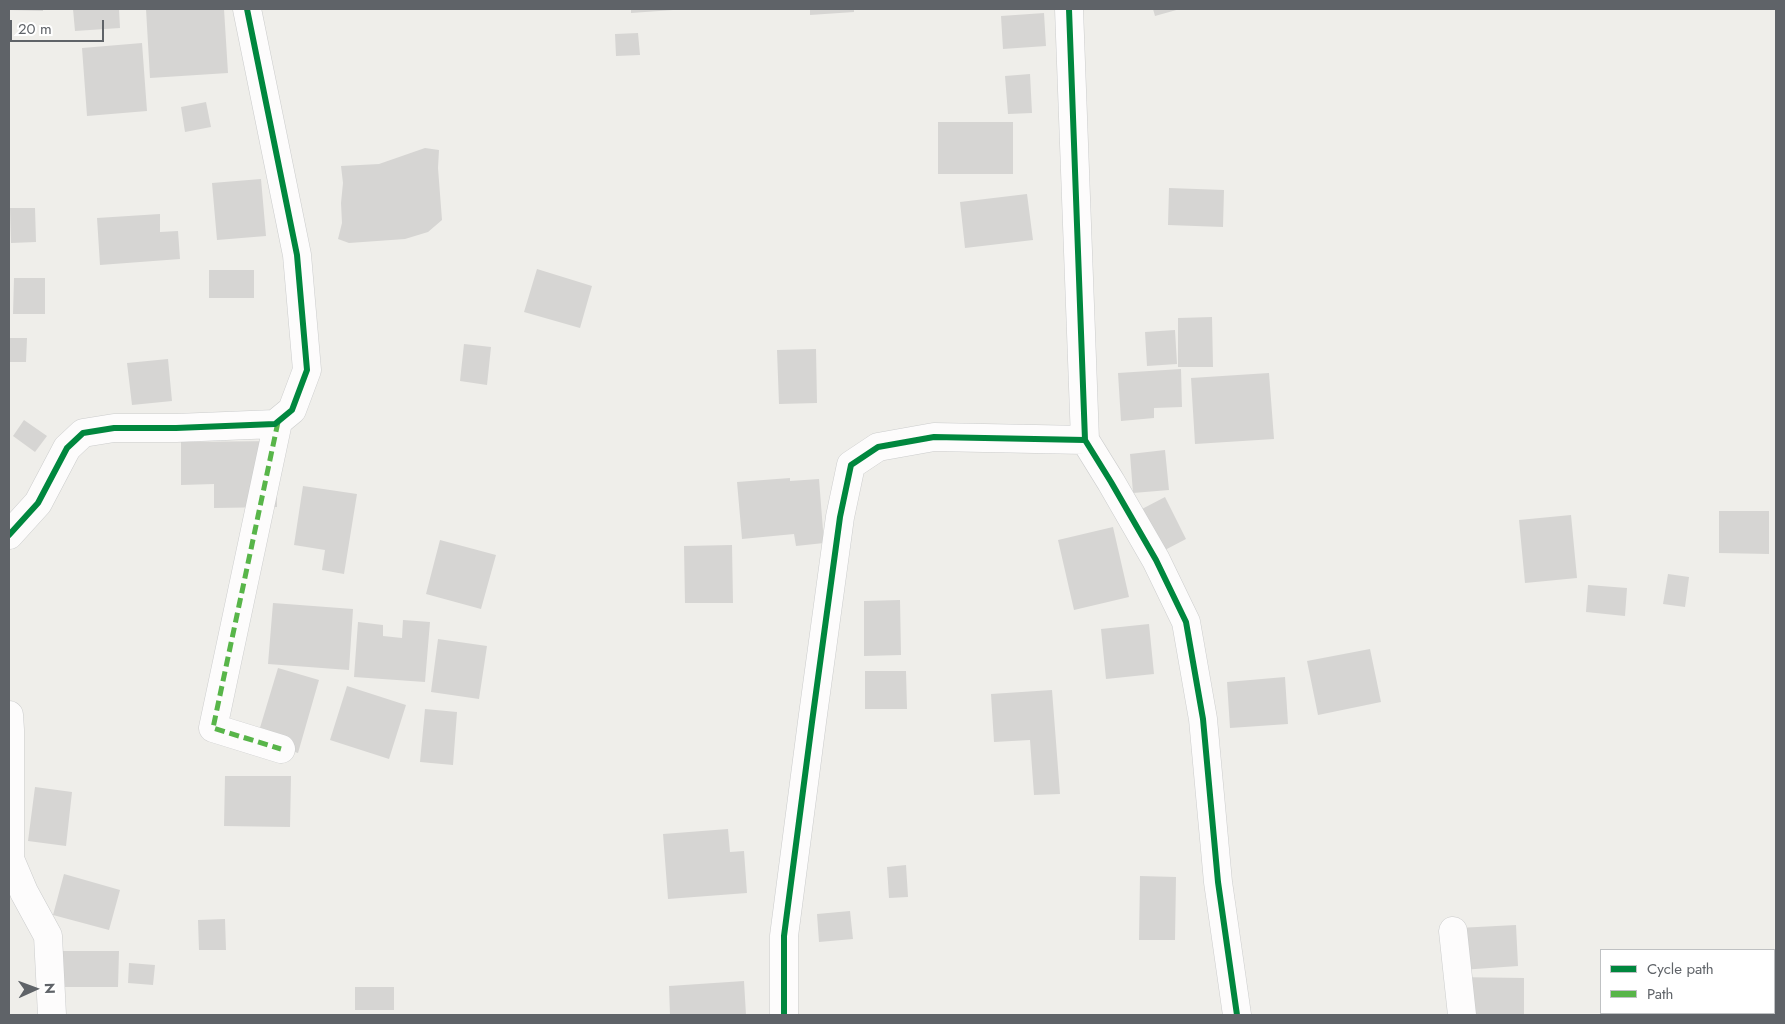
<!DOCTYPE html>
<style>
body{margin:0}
#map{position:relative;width:1785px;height:1024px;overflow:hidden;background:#efeeea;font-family:Jost,sans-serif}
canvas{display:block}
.frame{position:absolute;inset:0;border:10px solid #5f6368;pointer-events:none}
.legend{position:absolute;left:1600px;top:949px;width:175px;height:65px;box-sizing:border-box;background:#fff;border:1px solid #bfc1c3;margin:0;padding:6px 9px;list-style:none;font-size:15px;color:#5f6368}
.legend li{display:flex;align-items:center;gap:10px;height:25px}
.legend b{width:25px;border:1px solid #bfc1c3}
.north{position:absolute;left:10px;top:964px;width:50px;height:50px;-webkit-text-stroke:4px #fff;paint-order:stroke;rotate:88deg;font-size:14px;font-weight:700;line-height:20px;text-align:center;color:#5f6368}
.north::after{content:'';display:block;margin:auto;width:18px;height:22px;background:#5f6368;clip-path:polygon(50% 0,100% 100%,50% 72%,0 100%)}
.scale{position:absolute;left:10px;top:20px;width:94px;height:22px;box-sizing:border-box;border:2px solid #5f6368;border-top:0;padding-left:6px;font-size:15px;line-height:18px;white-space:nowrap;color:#5f6368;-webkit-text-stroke:4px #fff;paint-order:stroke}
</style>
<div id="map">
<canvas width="1785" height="1024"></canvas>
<div class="frame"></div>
<ul class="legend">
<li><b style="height:6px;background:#00873e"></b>Cycle path</li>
<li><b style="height:6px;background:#58b549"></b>Path</li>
</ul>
<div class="north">N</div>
<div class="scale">20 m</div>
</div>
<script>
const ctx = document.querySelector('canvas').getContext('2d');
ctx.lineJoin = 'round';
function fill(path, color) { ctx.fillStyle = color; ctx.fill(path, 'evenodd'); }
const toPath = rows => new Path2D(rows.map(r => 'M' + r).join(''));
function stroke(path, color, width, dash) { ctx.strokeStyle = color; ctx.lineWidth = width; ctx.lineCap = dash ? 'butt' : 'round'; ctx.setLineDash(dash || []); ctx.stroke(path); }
const building = toPath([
 [9,9,43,9,43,11,9,10],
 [73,9,119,9,120,28,75,31],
 [146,9,224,9,228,73,150,78],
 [631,9,673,9,673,10,631,13],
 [810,9,854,9,854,12,810,15],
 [1153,9,1180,9,1155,16],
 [1044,13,1046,46,1003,49,1001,16],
 [638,33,640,55,616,56,615,34],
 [142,43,147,111,87,116,82,48],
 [1030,74,1032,113,1008,114,1005,76],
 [206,102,211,127,185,132,181,107],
 [938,122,1013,122,1013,174,938,174],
 [425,148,439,150,438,168,442,220,428,232,405,239,349,243,338,239,342,223,341,203,343,183,341,166,379,164],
 [261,179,266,236,217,240,212,183],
 [1169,188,1224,190,1223,227,1168,225],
 [1027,194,1033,240,965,248,960,202],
 [10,208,35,208,36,242,11,243],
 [160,214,160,232,178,231,180,259,100,265,97,218],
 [537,269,592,286,580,328,524,312],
 [209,270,254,270,254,298,209,298],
 [14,278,45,278,45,314,13,314],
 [1212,317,1213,367,1178,367,1178,318],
 [1175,330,1177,364,1147,366,1145,332],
 [9,338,27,338,26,362,9,362],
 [464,344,491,347,487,385,460,381],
 [816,349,817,403,779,404,777,350],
 [168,359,172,401,132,405,127,363],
 [1181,369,1182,407,1154,408,1154,418,1121,421,1118,373],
 [1269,373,1274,439,1195,444,1191,378],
 [24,420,47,436,35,452,13,436],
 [276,441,277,507,214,508,214,484,181,485,181,442],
 [1165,450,1169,490,1133,493,1130,454],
 [790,478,790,481,819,479,824,543,796,546,794,534,742,539,737,482],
 [303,486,357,494,344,574,322,570,325,550,294,545],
 [1165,497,1186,539,1163,551,1142,509],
 [1719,511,1769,511,1769,554,1719,553],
 [1571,515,1577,578,1525,583,1519,520],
 [1113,527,1129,597,1074,610,1058,540],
 [440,540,496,555,481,609,426,594],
 [732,545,733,603,685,603,684,546],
 [1668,574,1689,577,1685,607,1663,604],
 [1588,585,1627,588,1625,616,1586,612],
 [900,600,901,655,864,656,864,601],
 [273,603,353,609,349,670,268,664],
 [403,620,430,622,425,682,354,677,358,622,383,625,383,636,402,638],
 [1149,624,1154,674,1106,679,1101,629],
 [438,639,487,646,479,699,431,692],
 [1370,649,1381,702,1318,715,1307,661],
 [278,668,319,680,298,753,256,741],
 [865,671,906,671,907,709,865,709],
 [1285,677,1288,724,1230,728,1227,682],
 [347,686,406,705,389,759,330,740],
 [1052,690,1060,794,1034,795,1030,740,994,742,991,694],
 [425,709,457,712,453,765,420,762],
 [225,776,291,776,290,827,224,826],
 [35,787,72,792,66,846,28,841],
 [728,829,730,852,744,851,747,893,668,899,663,834],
 [906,865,908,897,889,898,887,867],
 [64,874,120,890,109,930,53,915],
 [1140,876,1176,877,1175,940,1139,940],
 [850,911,853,939,819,942,817,914],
 [225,919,226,950,199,950,198,920],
 [1516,925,1518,966,1461,970,1458,928],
 [59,951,119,951,118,987,59,987],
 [129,963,155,965,153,985,128,983],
 [1452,977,1524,978,1524,1015,1452,1015],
 [744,981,746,1015,670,1015,669,986],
 [355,987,394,987,394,1010,355,1010],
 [1679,1013,1712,1013,1712,1015,1679,1015]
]);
const minor = toPath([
 [1069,9,1085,440,1111,482,1156,560,1186,622,1203,719,1218,882,1237,1015],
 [278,422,213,728,281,749],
 [9,535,38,503,67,448,83,433,114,428,176,428,275,424,292,410,307,370,297,255,247,9],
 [9,715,10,730,10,859,24,892,48,936,52,1015],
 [1453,931,1462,1015],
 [784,1015,784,936,812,722,840,517,851,465,878,447,934,437,1085,440]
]);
const quiet = toPath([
 [278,422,213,728,281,749]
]);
const cycleway = toPath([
 [1069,9,1085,440,1111,482,1156,560,1186,622,1203,719,1218,882,1237,1015],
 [9,535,38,503,67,448,83,433,114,428,176,428,275,424,292,410,307,370,297,255,247,9],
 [784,1015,784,936,812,722,840,517,851,465,878,447,934,437,1085,440]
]);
fill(building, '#d6d5d3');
stroke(minor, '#cbcccc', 29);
stroke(minor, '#fdfcfc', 28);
stroke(quiet, '#58b549', 5, [10, 5]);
stroke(cycleway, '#00873e', 6);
</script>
